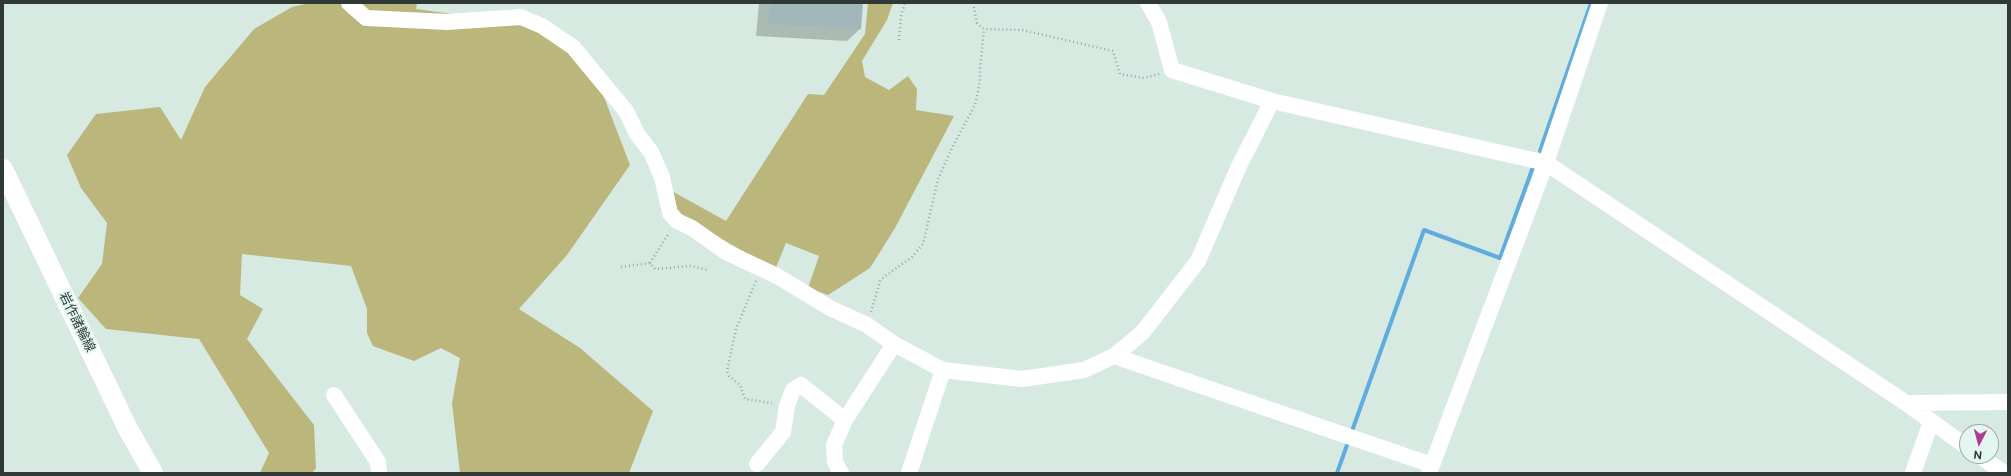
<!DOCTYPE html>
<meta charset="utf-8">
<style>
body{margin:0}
#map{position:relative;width:2011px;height:476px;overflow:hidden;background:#d6eae2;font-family:"Public Sans",sans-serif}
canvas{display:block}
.frame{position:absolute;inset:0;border:4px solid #313936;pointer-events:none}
.north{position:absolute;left:1959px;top:424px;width:40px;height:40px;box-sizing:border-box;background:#e3f7f0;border:1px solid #9caba6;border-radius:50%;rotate:186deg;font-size:11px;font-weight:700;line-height:16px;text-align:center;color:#313936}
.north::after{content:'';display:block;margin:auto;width:14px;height:18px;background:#b13a8f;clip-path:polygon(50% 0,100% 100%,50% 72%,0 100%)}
</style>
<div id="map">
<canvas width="2011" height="476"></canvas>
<div class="frame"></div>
<div class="north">N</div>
</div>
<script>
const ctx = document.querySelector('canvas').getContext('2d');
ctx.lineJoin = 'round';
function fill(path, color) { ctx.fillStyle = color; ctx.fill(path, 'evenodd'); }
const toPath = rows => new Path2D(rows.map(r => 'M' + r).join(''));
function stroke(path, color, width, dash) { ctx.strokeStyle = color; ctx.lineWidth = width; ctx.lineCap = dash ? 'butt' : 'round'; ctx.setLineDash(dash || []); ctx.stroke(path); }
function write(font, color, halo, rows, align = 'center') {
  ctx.font = font + ' "Public Sans","Noto Sans JP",sans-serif'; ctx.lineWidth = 4; ctx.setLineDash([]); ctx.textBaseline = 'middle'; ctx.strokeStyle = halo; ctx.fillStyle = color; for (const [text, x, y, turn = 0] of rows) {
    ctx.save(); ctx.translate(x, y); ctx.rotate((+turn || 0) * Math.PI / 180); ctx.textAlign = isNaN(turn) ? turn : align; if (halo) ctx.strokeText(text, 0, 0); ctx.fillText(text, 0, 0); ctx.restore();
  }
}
const green = toPath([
 [310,3,417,3,416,9,524,24,567,50,599,84,630,165,567,255,519,309,580,348,653,411,629,473,460,473,452,403,460,358,441,348,414,361,373,346,367,333,367,309,351,266,242,254,240,295,263,309,247,339,314,425,316,468,312,473,260,473,269,453,199,339,106,329,78,298,102,264,107,223,81,188,67,155,96,114,160,107,181,140,205,87,254,29,292,7],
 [868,3,893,3,887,20,862,61,865,77,889,90,908,76,917,89,916,110,954,116,895,228,870,268,828,295,808,288,819,256,786,243,775,270,678,213,670,190,726,221,808,94,824,95,865,34]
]);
const shadow = toPath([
 [759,3,862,3,860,29,847,41,756,36]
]);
const stream = toPath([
 [1540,151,1591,3],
 [1352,431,1424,230,1500,258,1533,167],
 [1337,473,1347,445]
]);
const building = toPath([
 [770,3,863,3,861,29,768,24]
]);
const path = toPath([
 [973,3,977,23,984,29,1022,30,1113,51,1120,74,1144,78,1159,74],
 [899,40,901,16,905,3],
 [650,263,669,233],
 [621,267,650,263,655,269,690,266,708,270],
 [756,281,736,329,727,371,729,376,740,385,745,399,772,403],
 [871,312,880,281,884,277,912,257,923,244,938,179,953,146,975,105,980,82,980,68,984,29]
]);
const minor = toPath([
 [349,3,366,18,447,22,521,17,542,26,573,47,626,111,637,134,651,152,662,177,670,213,677,221,692,228,726,252,777,276,830,308,867,325,894,344,943,370,1022,379,1084,370,1114,356,1142,333,1198,261,1239,166,1272,101],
 [1148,3,1159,22,1172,70,1272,101,1546,163,1906,403,1967,447],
 [1114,356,1432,465],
 [334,395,378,462,379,473],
 [1906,403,2008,402],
 [1980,456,2004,473],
 [757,464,783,432,787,406,793,390,801,385,845,420],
 [841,473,835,462,834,445,845,420,894,344],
 [909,473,943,370],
 [1429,473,1546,163,1600,3],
 [1913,473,1931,422]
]);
const major = toPath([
 [3,169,128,429,153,473]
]);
const streetNames = [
 ["岩作諸輪線",77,322,64]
];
fill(green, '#bbb67c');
fill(shadow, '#0003');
stroke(stream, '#60acde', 4);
fill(building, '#a2b7b9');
stroke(path, '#99a9a3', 2.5, [1, 3]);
stroke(minor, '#fff', 16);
stroke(major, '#fff', 20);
write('13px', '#313936', '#e3f7f0', streetNames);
</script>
